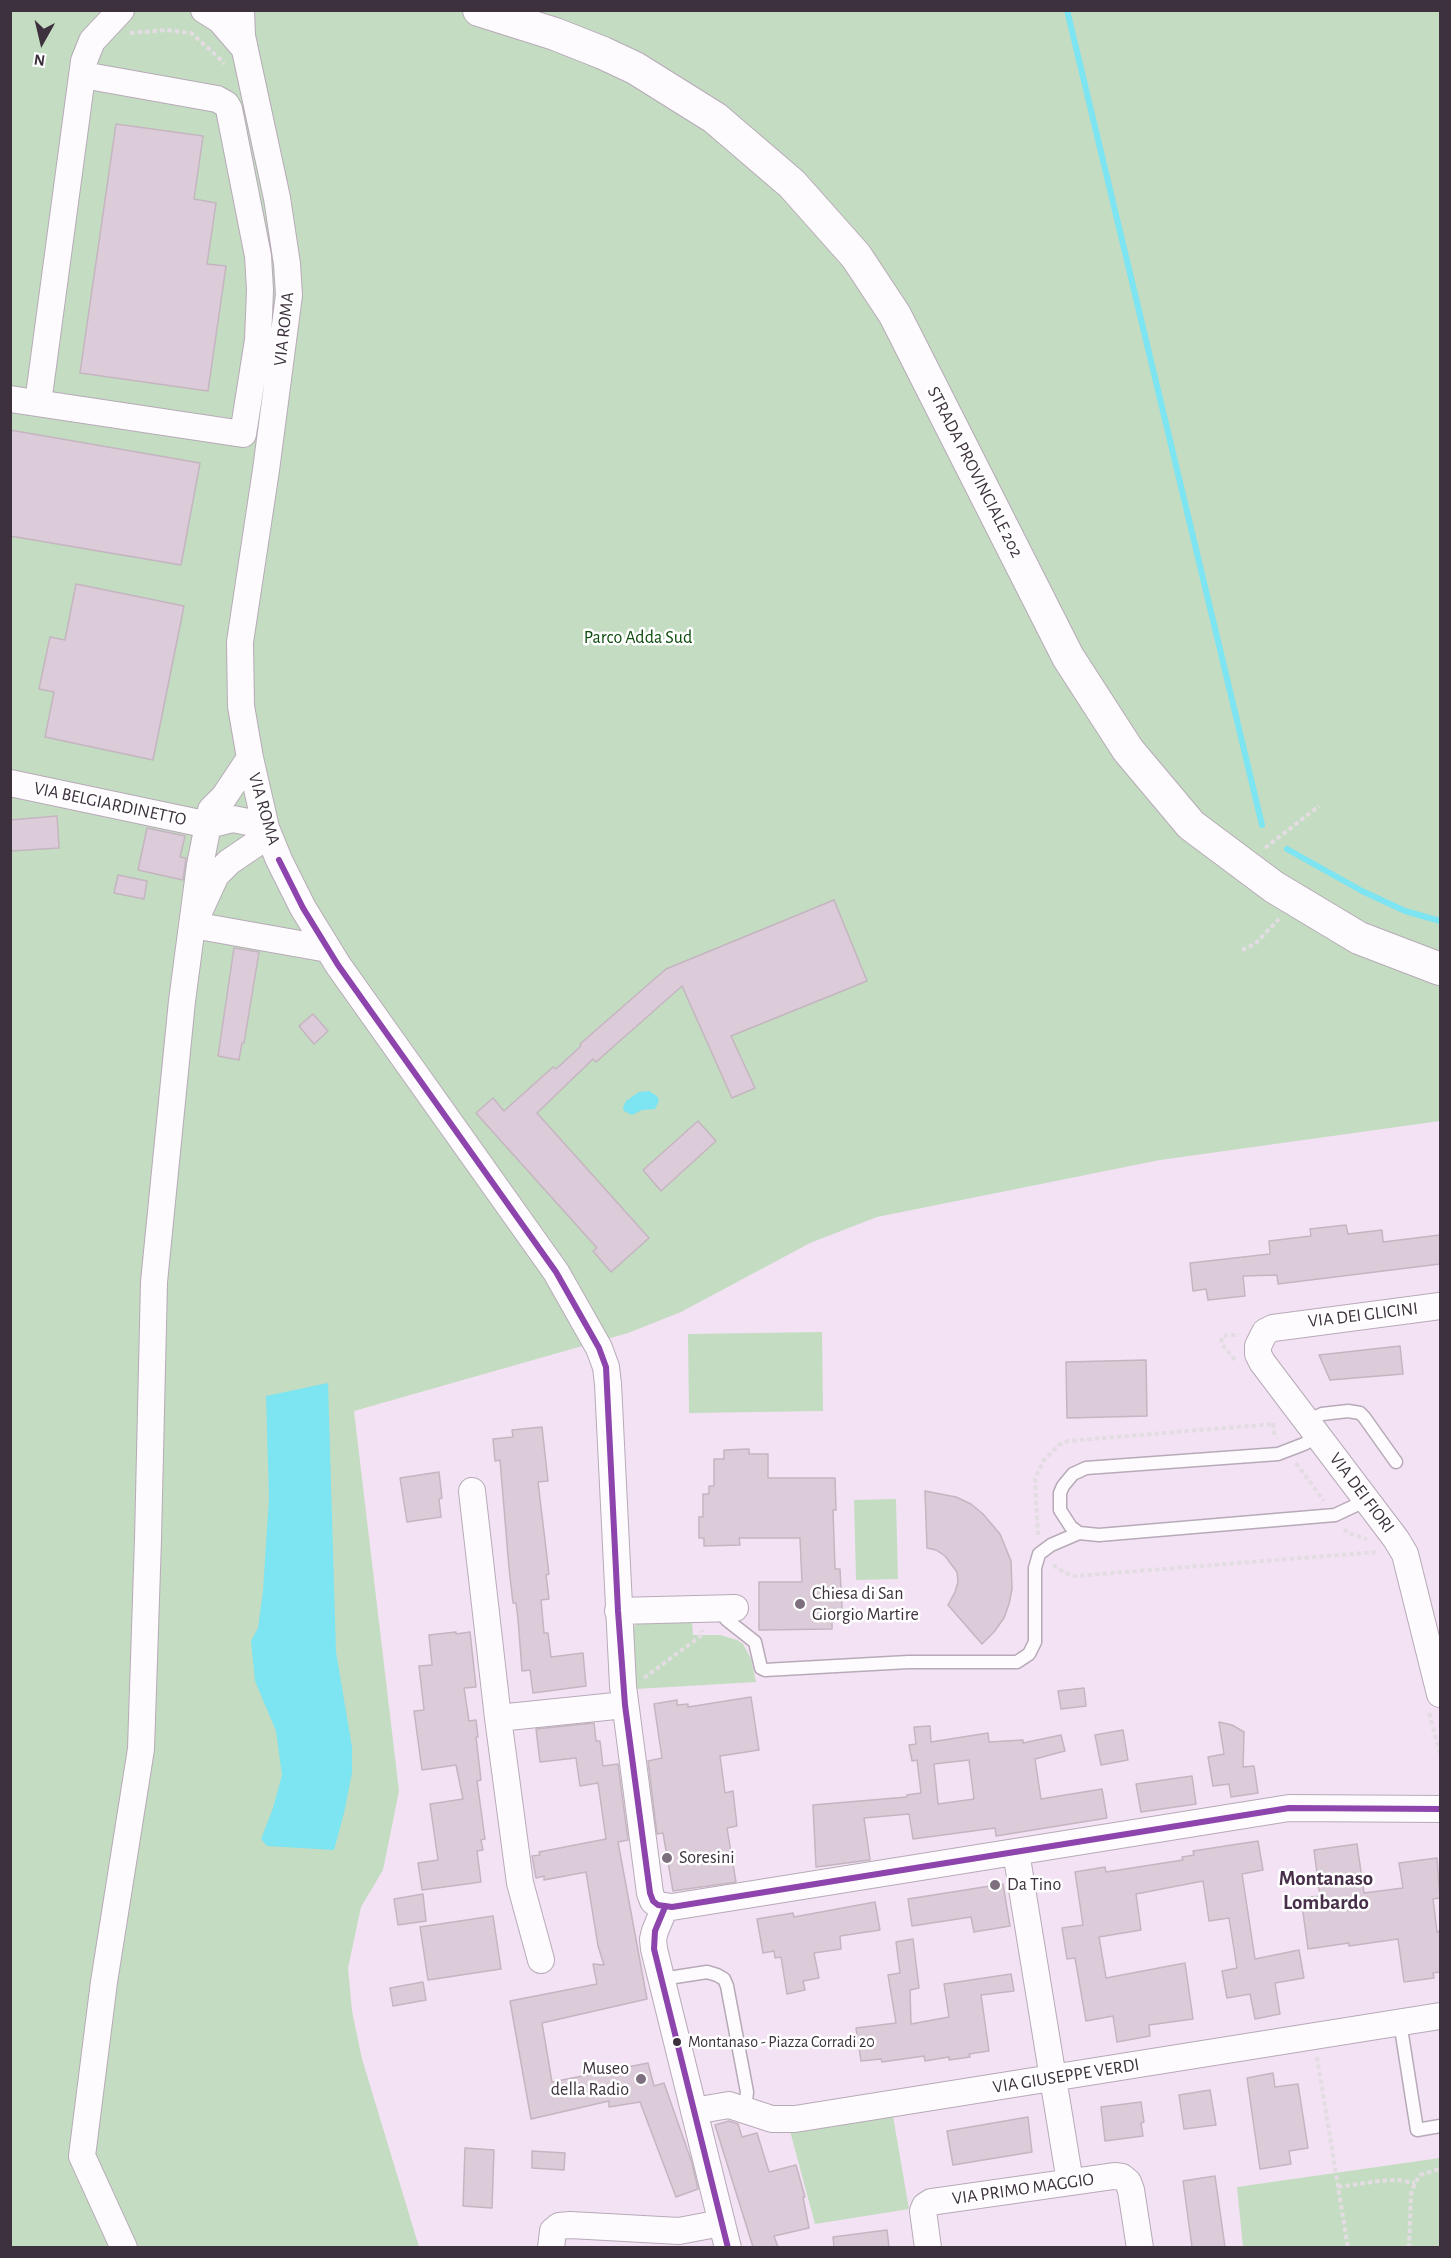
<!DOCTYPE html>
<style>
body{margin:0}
#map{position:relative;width:1451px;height:2258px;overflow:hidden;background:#f3e2f4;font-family:"Alegreya Sans",sans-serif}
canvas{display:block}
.frame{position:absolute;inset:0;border:12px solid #3d313e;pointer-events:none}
.north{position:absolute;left:12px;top:12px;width:60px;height:60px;-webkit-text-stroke:4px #fff;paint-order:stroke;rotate:188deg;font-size:16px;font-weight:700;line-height:24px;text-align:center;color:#3d313e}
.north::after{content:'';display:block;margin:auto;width:21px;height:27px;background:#3d313e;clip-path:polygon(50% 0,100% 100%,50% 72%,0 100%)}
</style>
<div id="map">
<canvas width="1451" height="2258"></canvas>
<div class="frame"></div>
<div class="north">N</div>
</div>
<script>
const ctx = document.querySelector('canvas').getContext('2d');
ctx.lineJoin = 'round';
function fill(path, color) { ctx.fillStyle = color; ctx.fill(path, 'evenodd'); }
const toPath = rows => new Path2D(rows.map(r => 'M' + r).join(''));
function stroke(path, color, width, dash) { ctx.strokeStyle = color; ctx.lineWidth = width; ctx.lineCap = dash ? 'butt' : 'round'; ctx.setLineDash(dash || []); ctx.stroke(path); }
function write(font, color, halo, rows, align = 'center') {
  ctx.font = font + ' "Alegreya Sans",sans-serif'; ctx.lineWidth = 5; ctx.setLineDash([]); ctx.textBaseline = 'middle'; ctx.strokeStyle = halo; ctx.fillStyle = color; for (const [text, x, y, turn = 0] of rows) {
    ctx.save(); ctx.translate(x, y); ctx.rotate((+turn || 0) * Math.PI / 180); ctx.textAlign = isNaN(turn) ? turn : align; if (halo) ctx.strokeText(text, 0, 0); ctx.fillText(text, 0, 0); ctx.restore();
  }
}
const green = toPath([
 [11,11,1440,11,1440,1121,1160,1160,877,1217,810,1243,681,1312,628,1333,354,1411,399,1791,383,1870,361,1907,348,1968,352,2011,362,2059,419,2247,11,2248],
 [822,1332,823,1411,689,1413,688,1334],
 [896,1499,898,1579,856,1580,854,1500],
 [692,1621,693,1635,720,1635,737,1640,743,1644,751,1659,756,1682,636,1689,630,1636,635,1625,642,1623],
 [893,2116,909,2209,815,2224,790,2131],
 [1440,2158,1440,2247,1243,2247,1237,2187]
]);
const water = toPath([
 [649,1091,657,1096,659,1101,655,1109,642,1110,632,1115,624,1111,623,1107,626,1101,639,1092],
 [328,1383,336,1652,352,1747,352,1773,344,1813,334,1850,267,1846,261,1839,273,1808,282,1775,276,1731,255,1681,251,1641,258,1628,263,1591,269,1498,266,1396]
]);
const stream = toPath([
 [1067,10,1262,825],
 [1287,849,1362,891,1405,911,1440,921]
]);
const building = toPath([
 [116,124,203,136,194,199,216,203,207,264,226,266,208,391,80,373,116,124],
 [10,430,200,463,181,565,10,536,10,430],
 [76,584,184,606,153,760,45,737,54,692,39,689,50,637,65,640,76,584],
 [57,816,59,848,10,851,10,820,57,816],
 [147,828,185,836,180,857,186,858,183,880,138,870,147,828],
 [118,875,147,881,144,899,114,893,118,875],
 [834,900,867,981,731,1036,755,1088,732,1098,682,986,596,1062,593,1059,537,1113,649,1238,611,1272,593,1251,597,1248,476,1113,493,1098,504,1111,553,1067,556,1069,581,1046,580,1044,666,969,834,900],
 [234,948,259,952,244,1043,242,1043,239,1060,218,1056,234,948],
 [313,1014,328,1031,314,1044,299,1026,313,1014],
 [698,1121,716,1141,661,1191,643,1170,698,1121],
 [1346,1225,1348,1234,1382,1230,1383,1242,1440,1235,1440,1264,1278,1284,1277,1275,1243,1276,1245,1296,1208,1300,1206,1289,1193,1291,1190,1263,1270,1254,1269,1241,1311,1236,1310,1229,1346,1225],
 [1400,1346,1403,1374,1330,1380,1319,1355,1400,1346],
 [1146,1360,1147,1416,1067,1418,1066,1362,1146,1360],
 [542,1427,548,1481,538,1482,549,1574,546,1575,549,1599,541,1600,544,1633,548,1633,551,1657,583,1653,586,1686,533,1693,530,1670,522,1671,518,1619,516,1603,513,1603,509,1568,500,1460,495,1461,493,1439,513,1437,512,1430,542,1427],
 [749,1449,749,1454,768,1454,768,1478,835,1478,836,1510,833,1510,835,1569,840,1569,842,1609,832,1618,832,1629,759,1630,759,1582,802,1582,800,1538,739,1538,740,1545,704,1546,704,1538,699,1538,699,1517,703,1517,703,1494,709,1494,709,1486,714,1486,714,1459,724,1459,724,1450,749,1449],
 [439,1472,442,1498,439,1499,441,1517,407,1522,400,1478,439,1472],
 [925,1491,956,1497,971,1504,983,1514,1000,1534,1011,1561,1012,1589,1009,1604,1004,1618,994,1632,982,1644,948,1605,955,1592,958,1582,957,1572,945,1556,936,1550,927,1548,925,1491],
 [456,1632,456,1634,470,1632,476,1687,464,1688,469,1721,476,1720,478,1737,476,1737,481,1780,477,1781,485,1839,481,1840,483,1850,477,1851,481,1882,422,1890,418,1863,438,1860,430,1804,463,1799,456,1765,422,1770,414,1711,424,1710,419,1666,432,1665,429,1635,456,1632],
 [1084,1688,1086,1706,1061,1709,1058,1691,1084,1688],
 [751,1697,759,1750,720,1756,725,1793,733,1791,737,1826,727,1828,736,1882,673,1891,663,1833,657,1834,648,1761,662,1758,654,1704,677,1700,677,1705,688,1704,688,1707,751,1697],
 [1219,1722,1232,1725,1244,1732,1243,1767,1254,1766,1258,1793,1231,1797,1229,1784,1213,1786,1208,1757,1224,1754,1219,1722],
 [594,1723,596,1741,600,1741,603,1766,618,1764,628,1840,618,1842,647,1999,542,2023,552,2082,648,2063,654,2086,664,2083,692,2163,698,2189,676,2197,640,2102,609,2107,609,2101,531,2119,510,2001,597,1984,593,1964,604,1965,598,1946,586,1872,544,1880,544,1876,536,1878,532,1856,540,1855,539,1852,606,1839,598,1783,580,1786,576,1758,540,1762,536,1729,594,1723],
 [930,1726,931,1742,988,1733,989,1742,1023,1740,1023,1743,1061,1735,1065,1751,1035,1759,1041,1799,1102,1789,1107,1818,996,1836,995,1828,913,1839,909,1814,864,1818,870,1860,816,1867,813,1805,907,1797,907,1795,921,1793,917,1760,912,1761,909,1745,916,1744,914,1727,930,1726],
 [969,1760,974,1799,938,1804,934,1764,969,1760],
 [1123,1730,1128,1760,1101,1765,1095,1735,1123,1730],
 [1192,1776,1196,1804,1141,1812,1136,1784,1192,1776],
 [1258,1841,1263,1870,1242,1874,1255,1959,1299,1950,1304,1978,1275,1983,1280,2014,1255,2019,1250,1994,1227,1998,1222,1971,1237,1968,1229,1918,1209,1921,1203,1881,1136,1894,1141,1930,1099,1937,1106,1978,1185,1963,1193,2019,1149,2025,1150,2036,1117,2042,1113,2016,1086,2021,1075,1958,1067,1959,1062,1928,1083,1925,1075,1872,1105,1867,1106,1872,1183,1860,1182,1857,1194,1855,1193,1851,1258,1841],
 [1357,1844,1364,1893,1403,1888,1399,1863,1437,1858,1440,1898,1433,1899,1437,1932,1440,1931,1440,1972,1433,1973,1434,1978,1404,1982,1398,1939,1349,1946,1349,1943,1308,1949,1301,1898,1320,1896,1314,1850,1357,1844],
 [1003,1884,1010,1926,974,1932,971,1917,912,1926,908,1899,1003,1884],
 [423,1894,426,1921,398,1925,394,1899,423,1894],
 [875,1902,880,1930,840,1936,841,1949,814,1953,819,1978,803,1981,805,1990,787,1994,781,1957,775,1958,774,1951,763,1953,757,1919,793,1913,794,1917,875,1902],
 [493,1916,501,1969,428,1980,420,1927,493,1916],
 [913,1939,919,1988,910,1990,911,2024,949,2017,944,1984,1011,1974,1014,1991,981,1995,989,2051,969,2054,970,2057,949,2060,949,2057,925,2061,924,2056,882,2062,881,2059,861,2061,856,2028,896,2023,888,1975,900,1973,896,1942,913,1939],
 [423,1982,426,2000,393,2006,390,1988,423,1982],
 [1273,2073,1275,2087,1298,2084,1308,2148,1289,2151,1291,2164,1260,2169,1247,2078,1273,2073],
 [1210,2090,1216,2125,1184,2129,1179,2095,1210,2090],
 [1141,2102,1144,2122,1141,2123,1143,2136,1105,2141,1101,2107,1141,2102],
 [1028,2117,1032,2152,953,2165,947,2131,1028,2117],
 [729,2121,738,2124,742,2137,757,2133,769,2172,796,2165,805,2197,803,2197,809,2228,774,2236,778,2247,753,2247,715,2125,729,2121],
 [465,2148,494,2150,492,2208,463,2206,465,2148],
 [532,2151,565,2153,564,2170,532,2168,532,2151],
 [1215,2176,1225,2247,1192,2247,1183,2181,1215,2176],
 [887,2230,889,2247,834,2247,833,2237,887,2230]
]);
const path = toPath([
 [130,33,167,30,191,33,218,57,224,64],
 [1265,848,1319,806],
 [1242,950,1255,944,1279,919],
 [1235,1360,1221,1343,1222,1337,1227,1335,1239,1335],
 [1273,1423,1274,1433,1277,1438],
 [1296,1463,1324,1501],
 [1344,1529,1348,1533,1367,1539],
 [1038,1535,1035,1479,1043,1461,1059,1445,1068,1441,1273,1424],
 [1053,1565,1065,1573,1075,1576,1377,1552],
 [644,1678,702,1635,702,1630],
 [1429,1713,1440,1753],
 [1317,2057,1348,2248],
 [1338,2187,1379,2181,1398,2180,1415,2183],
 [1409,2248,1411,2194,1415,2183,1420,2175,1440,2169]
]);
const service = toPath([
 [1307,1421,1322,1414,1348,1411,1360,1413,1364,1417,1396,1462],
 [1318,1436,1304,1444,1278,1454,1086,1468,1073,1474,1063,1486,1060,1493,1060,1510,1071,1527,1079,1533,1099,1535,1335,1515,1367,1500],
 [719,1610,727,1620,755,1642,761,1668,765,1670,908,1662,1017,1662,1029,1654,1035,1642,1035,1568,1039,1554,1051,1545,1079,1533],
 [662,1979,707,1972,717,1975,724,1979,727,1986,747,2092,745,2109],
 [1400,2022,1417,2130,1440,2126]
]);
const minor = toPath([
 [204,10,220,20,245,49],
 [241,10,242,36,277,198,287,264,289,295,266,470,240,642,241,706,250,758,266,828,279,860,303,908,338,965,556,1272,599,1348,606,1367,608,1384,623,1686,650,1893,653,1901,658,1905,672,1907,1289,1808,1440,1809],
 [10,399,243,434,258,340,260,290,258,256,229,109,226,104,217,99,83,75],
 [38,403,84,61,92,41,121,10],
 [10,783,209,825,233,819,253,823,266,828],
 [266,828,257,843,229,862,216,875,193,925,328,949],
 [1440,1306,1273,1328,1265,1332,1258,1346,1258,1354,1262,1362,1396,1539,1405,1554,1440,1694],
 [472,1491,498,1718,520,1883,541,1960],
 [618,1611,735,1608],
 [498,1718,625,1705],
 [1016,1852,1070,2182],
 [665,1907,655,1931,653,1939,654,1949,728,2248],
 [694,2111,729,2105,772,2119,795,2119,1440,2016],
 [124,2248,82,2156,104,1982,141,1749,148,1539,154,1282,182,1001,200,865,211,810,224,797,250,758],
 [551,2248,553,2231,559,2226,570,2225,679,2231,721,2223],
 [928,2248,923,2211,925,2206,931,2202,1114,2176,1122,2177,1128,2182,1131,2190,1140,2248]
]);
const tertiary = toPath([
 [479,10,555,34,603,53,635,68,715,118,792,184,856,256,895,315,1068,657,1128,750,1191,825,1274,887,1359,938,1440,969]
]);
const bus1 = toPath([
 [279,860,303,908,338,965,556,1272,599,1348,606,1367,618,1611,625,1705,650,1893,653,1901,658,1905,672,1907,1289,1808,1440,1809],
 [665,1907,655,1931,654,1949,728,2248]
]);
const markers = [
 [800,1604,6,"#7d6f7e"],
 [667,1858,6,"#7d6f7e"],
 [995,1885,6,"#7d6f7e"],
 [677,2042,5,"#3d313e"],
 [641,2079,6,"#7d6f7e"]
];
const busNames = [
 ["Montanaso - Piazza Corradi 20",688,2042]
];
const streetNames = [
 ["VIA ROMA",284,329,-84],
 ["STRADA PROVINCIALE 202",975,472,63],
 ["VIA BELGIARDINETTO",110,804,12],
 ["VIA ROMA",264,809,74],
 ["VIA DEI GLICINI",1363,1315,-7],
 ["VIA DEI FIORI",1362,1493,53],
 ["VIA GIUSEPPE VERDI",1066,2076,-9],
 ["VIA PRIMO MAGGIO",1023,2189,-8]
];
const parkNames = [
 ["Parco Adda Sud",638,638]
];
const poiNames = [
 ["Chiesa di San",812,1594],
 ["Giorgio Martire",812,1615],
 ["Soresini",679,1858],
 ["Da Tino",1007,1885],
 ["Museo",629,2069,"right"],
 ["della Radio",629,2090,"right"]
];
const quarterNames = [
 ["Montanaso",1326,1879],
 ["Lombardo",1326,1903]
];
fill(green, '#c4dcc1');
fill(water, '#7de4f2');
stroke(stream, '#7de4f2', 6);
fill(building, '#dcccd9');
stroke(building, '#c4b5c1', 1.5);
stroke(service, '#b7aab8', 15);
stroke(minor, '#b7aab8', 28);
stroke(tertiary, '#b7aab8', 34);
stroke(path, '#e3dde3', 4, [4.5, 3]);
stroke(service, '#fdfbfd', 12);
stroke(minor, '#fdfbfd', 26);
stroke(tertiary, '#fdfbfd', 32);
stroke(bus1, '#8e44ad', 6);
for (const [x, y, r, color] of markers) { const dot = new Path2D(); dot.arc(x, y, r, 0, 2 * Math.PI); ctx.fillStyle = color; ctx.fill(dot); stroke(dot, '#fff', 2); }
write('16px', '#3d313e', '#fff', busNames, 'left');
write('18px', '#3d313e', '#fff', streetNames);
write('18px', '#0c4c0c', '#fff', parkNames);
write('18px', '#3d313e', '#fff', poiNames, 'left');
write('bold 21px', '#48304b', '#fff', quarterNames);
</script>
